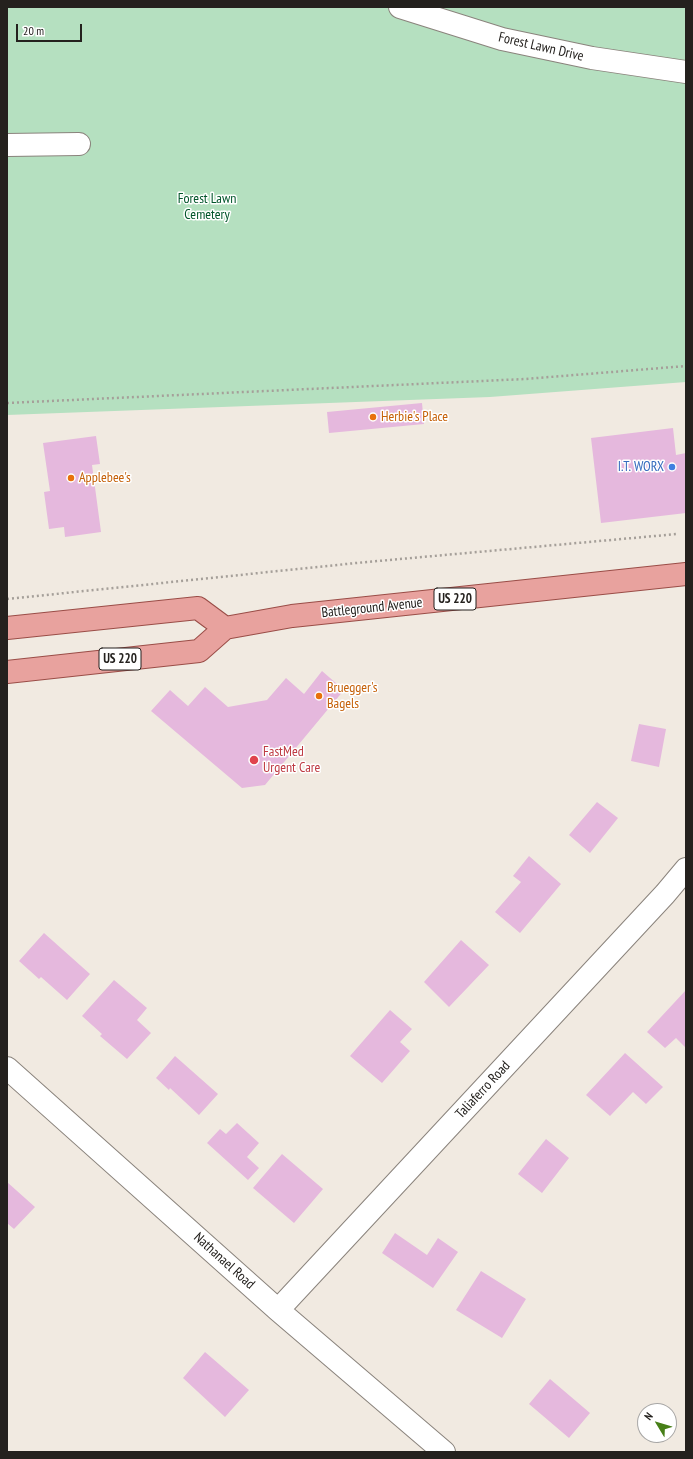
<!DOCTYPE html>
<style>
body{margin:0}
#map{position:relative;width:693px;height:1459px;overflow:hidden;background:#f1eae1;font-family:"PT Sans Narrow",sans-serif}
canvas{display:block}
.frame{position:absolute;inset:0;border:8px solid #24211e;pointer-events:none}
.north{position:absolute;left:637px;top:1403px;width:40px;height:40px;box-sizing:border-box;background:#fff;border:1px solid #a7a6a5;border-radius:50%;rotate:308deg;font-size:11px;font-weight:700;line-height:16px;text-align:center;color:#24211e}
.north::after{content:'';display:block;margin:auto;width:14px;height:18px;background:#477f17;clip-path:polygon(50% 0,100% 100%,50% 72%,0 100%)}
.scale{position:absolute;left:16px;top:24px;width:66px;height:18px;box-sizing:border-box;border:2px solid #24211e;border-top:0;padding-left:5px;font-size:12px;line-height:14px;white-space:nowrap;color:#24211e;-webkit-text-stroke:3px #fff;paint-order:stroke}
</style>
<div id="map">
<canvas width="693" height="1459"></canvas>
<div class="frame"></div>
<div class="north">N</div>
<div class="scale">20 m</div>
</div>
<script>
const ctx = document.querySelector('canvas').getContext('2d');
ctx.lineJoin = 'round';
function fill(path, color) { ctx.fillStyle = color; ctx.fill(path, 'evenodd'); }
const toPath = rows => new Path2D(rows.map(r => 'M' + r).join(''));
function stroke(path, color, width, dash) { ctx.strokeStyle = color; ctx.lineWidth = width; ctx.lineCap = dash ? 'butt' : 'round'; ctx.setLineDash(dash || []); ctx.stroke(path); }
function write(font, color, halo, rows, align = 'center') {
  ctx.font = font + ' "PT Sans Narrow",sans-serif'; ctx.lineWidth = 3; ctx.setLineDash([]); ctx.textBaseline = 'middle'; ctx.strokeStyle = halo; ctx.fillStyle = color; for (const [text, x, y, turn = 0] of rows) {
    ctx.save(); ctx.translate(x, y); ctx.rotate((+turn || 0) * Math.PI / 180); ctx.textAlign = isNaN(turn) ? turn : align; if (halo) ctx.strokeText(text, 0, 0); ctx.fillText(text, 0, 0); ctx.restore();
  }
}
const green = toPath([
 [7,7,686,7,686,382,490,397,7,415]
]);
const building = toPath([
 [422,403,424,424,329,433,327,412],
 [673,428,676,455,686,453,686,513,601,523,591,438],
 [96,436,100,464,92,465,101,532,65,537,64,527,49,529,44,492,50,491,43,443],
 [322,671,344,690,265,785,242,788,151,711,170,690,188,706,205,687,228,707,267,700,286,678,304,694],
 [639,724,666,729,659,767,631,761],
 [597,802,618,818,590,853,569,835],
 [529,856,561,884,520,933,495,912,521,882,513,876],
 [44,933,90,974,67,1000,41,977,39,979,19,961],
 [461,940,489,965,449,1007,424,982],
 [114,980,147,1008,137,1020,151,1033,127,1059,100,1036,102,1034,82,1016],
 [686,990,686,1048,676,1038,665,1048,647,1032],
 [390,1010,412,1029,400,1042,410,1051,382,1083,350,1056],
 [625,1053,663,1087,646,1104,633,1092,610,1116,586,1095],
 [175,1056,218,1094,199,1115,170,1088,169,1090,156,1078],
 [237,1123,259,1143,247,1157,259,1168,248,1180,207,1143,220,1129,226,1134],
 [546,1139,569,1158,542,1193,518,1174],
 [282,1154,323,1189,294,1223,253,1188],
 [7,1182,35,1207,14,1229,7,1223],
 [395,1233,427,1255,438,1238,458,1252,433,1288,382,1253],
 [481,1271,526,1299,502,1338,456,1310],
 [205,1352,249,1390,225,1417,183,1378],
 [550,1379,590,1413,569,1438,529,1404]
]);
const path = toPath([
 [7,403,525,379,686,366],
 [7,599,356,563,677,534]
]);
const minor = toPath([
 [400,7,502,39,592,58,686,72],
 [7,145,79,144],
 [7,1068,278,1310,444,1452],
 [278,1310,665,894,686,869]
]);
const major = toPath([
 [7,628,198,608,225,628],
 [7,672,199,651,225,628,292,616,686,574]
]);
const markers = [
 [373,417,4,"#e8710a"],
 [672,467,4,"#3f7fe0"],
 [71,478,4,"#e8710a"],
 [319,696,4,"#e8710a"],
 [254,760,5,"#e0444e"]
];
const shields = [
 [455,599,42],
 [120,659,42]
];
const shieldNames = [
 ["US 220",455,599],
 ["US 220",120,659]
];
const streetNames = [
 ["Forest Lawn Drive",541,47,13],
 ["Battleground Avenue",372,608,-6],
 ["Taliaferro Road",483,1090,-47],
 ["Nathanael Road",224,1261,42]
];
const parkNames = [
 ["Forest Lawn",207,199],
 ["Cemetery",207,215]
];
const foodNames = [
 ["Herbie's Place",381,417],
 ["Applebee's",79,478],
 ["Bruegger's",327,688],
 ["Bagels",327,704]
];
const shopNames = [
 ["I.T. WORX",664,467]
];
const healthNames = [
 ["FastMed",263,752],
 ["Urgent Care",263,768]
];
fill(green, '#b5e0c0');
fill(building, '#e5b8dd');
stroke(minor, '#8a837c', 24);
stroke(major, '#9a4d47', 24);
stroke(path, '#a59f99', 2.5, [2, 3]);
stroke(minor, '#fff', 22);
stroke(major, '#e8a29e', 22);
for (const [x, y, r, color] of markers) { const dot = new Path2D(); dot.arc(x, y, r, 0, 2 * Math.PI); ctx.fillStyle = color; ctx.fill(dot); stroke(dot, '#fff', 1.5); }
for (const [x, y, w] of shields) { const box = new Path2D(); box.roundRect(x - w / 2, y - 11, w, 22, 3); ctx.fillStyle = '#fff'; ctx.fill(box); stroke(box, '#24211e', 1); }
write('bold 13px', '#24211e', null, shieldNames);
write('14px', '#24211e', '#fff', streetNames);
write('14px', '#01552a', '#fff', parkNames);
write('14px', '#c56008', '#fff', foodNames, 'left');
write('14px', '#366cbe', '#fff', shopNames, 'right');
write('14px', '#be3a42', '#fff', healthNames, 'left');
</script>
